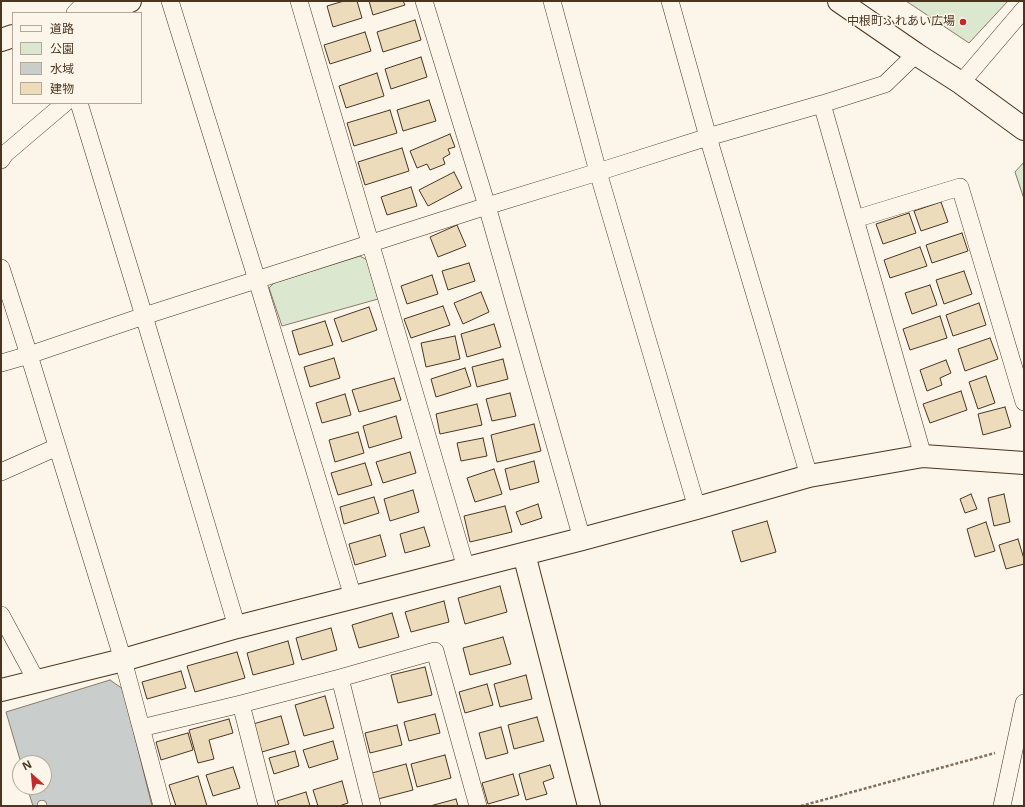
<!DOCTYPE html>
<meta charset="utf-8">
<style>
body{margin:0}
#map{position:relative;width:1025px;height:807px;overflow:hidden;background:#fbf6e9;font-family:"Open Sans","Noto Sans JP",sans-serif}
canvas{display:block}
.frame{position:absolute;inset:0;border:2px solid #4a3520;pointer-events:none}
.legend{position:absolute;left:12px;top:12px;width:130px;height:92px;box-sizing:border-box;background:#fbf6e9;border:1px solid #b4a999;margin:0;padding:5px 7px;list-style:none;font-size:12px;color:#4a3520}
.legend li{display:flex;align-items:center;gap:8px;height:20px}
.legend b{width:20px;border:1px solid #b4a999}
.north{position:absolute;left:12px;top:755px;width:40px;height:40px;box-sizing:border-box;background:#fbf6e9;border:1px solid #b4a999;border-radius:50%;rotate:333deg;font-size:11px;font-weight:700;line-height:16px;text-align:center;color:#4a3520}
.north::after{content:'';display:block;margin:auto;width:14px;height:18px;background:#c62828;clip-path:polygon(50% 0,100% 100%,50% 72%,0 100%)}
</style>
<div id="map">
<canvas width="1025" height="807"></canvas>
<div class="frame"></div>
<ul class="legend">
<li><b style="height:5px;background:#fbf6e9"></b>道路</li>
<li><b style="height:11px;background:#dce7d0"></b>公園</li>
<li><b style="height:11px;background:#c9cecd"></b>水域</li>
<li><b style="height:11px;background:#ecdcbc"></b>建物</li>
</ul>
<div class="north">N</div>
</div>
<script>
const ctx = document.querySelector('canvas').getContext('2d');
ctx.lineJoin = 'round';
function fill(path, color) { ctx.fillStyle = color; ctx.fill(path, 'evenodd'); }
const toPath = rows => new Path2D(rows.map(r => 'M' + r).join(''));
function stroke(path, color, width, dash) { ctx.strokeStyle = color; ctx.lineWidth = width; ctx.lineCap = dash ? 'butt' : 'round'; ctx.setLineDash(dash || []); ctx.stroke(path); }
function write(font, color, halo, rows, align = 'center') {
  ctx.font = font + ' "Open Sans","Noto Sans JP",sans-serif'; ctx.lineWidth = 3; ctx.setLineDash([]); ctx.textBaseline = 'middle'; ctx.strokeStyle = halo; ctx.fillStyle = color; for (const [text, x, y, turn = 0] of rows) {
    ctx.save(); ctx.translate(x, y); ctx.rotate((+turn || 0) * Math.PI / 180); ctx.textAlign = isNaN(turn) ? turn : align; if (halo) ctx.strokeText(text, 0, 0); ctx.fillText(text, 0, 0); ctx.restore();
  }
}
const green = toPath([
 [906,1,1008,1,969,43,906,1],
 [1024,162,1024,199,1015,172,1024,162],
 [360,256,367,260,378,299,282,326,269,288,274,283,360,256]
]);
const water = toPath([
 [110,680,123,689,152,806,33,806,27,787,44,787,44,763,21,763,6,712,110,680]
]);
const building = toPath([
 [344,1,357,1,362,18,333,27,327,6,344,1],
 [369,1,403,1,405,5,373,15,369,1],
 [415,20,421,40,383,52,377,32,415,20],
 [365,32,371,51,330,64,324,45,365,32],
 [421,57,427,77,391,89,385,69,421,57],
 [377,73,384,96,346,108,339,86,377,73],
 [429,100,436,121,403,131,397,110,429,100],
 [390,110,397,133,354,146,347,123,390,110],
 [450,134,455,147,448,149,450,154,443,158,445,164,430,170,427,164,417,168,410,151,450,134],
 [402,148,409,171,365,185,358,162,402,148],
 [454,172,462,188,428,206,419,190,454,172],
 [411,187,417,206,387,215,381,197,411,187],
 [941,202,948,222,921,231,914,211,941,202],
 [909,213,916,233,883,244,876,224,909,213],
 [457,225,466,246,438,257,430,237,457,225],
 [962,233,968,251,932,263,926,245,962,233],
 [920,247,927,266,890,278,884,260,920,247],
 [469,263,475,281,448,290,442,271,469,263],
 [964,271,972,294,944,304,936,280,964,271],
 [432,275,438,294,407,304,401,286,432,275],
 [930,285,937,305,912,314,905,293,930,285],
 [481,292,489,312,463,324,454,303,481,292],
 [979,303,986,325,953,336,946,315,979,303],
 [443,306,450,325,411,338,404,319,443,306],
 [369,307,377,330,342,342,334,319,369,307],
 [940,316,947,338,910,350,903,329,940,316],
 [325,321,333,345,299,355,292,331,325,321],
 [494,324,501,347,467,357,461,334,494,324],
 [455,336,460,359,426,367,421,343,455,336],
 [990,338,998,359,965,371,958,349,990,338],
 [334,358,340,378,310,387,304,367,334,358],
 [503,359,508,379,477,387,472,367,503,359],
 [946,360,951,373,940,378,942,385,927,391,920,370,946,360],
 [465,368,471,386,436,397,431,379,465,368],
 [986,376,995,403,978,409,969,382,986,376],
 [394,378,401,400,359,412,352,390,394,378],
 [961,391,967,410,930,423,923,404,961,391],
 [510,393,516,416,492,421,486,399,510,393],
 [345,394,351,415,322,423,316,403,345,394],
 [477,404,482,425,440,434,436,414,477,404],
 [1005,407,1011,427,983,435,978,414,1005,407],
 [396,416,402,438,369,448,363,426,396,416],
 [534,424,541,451,497,462,491,435,534,424],
 [358,432,364,453,335,462,329,440,358,432],
 [483,438,487,456,461,461,457,443,483,438],
 [410,452,416,473,383,483,376,462,410,452],
 [534,461,539,482,510,490,505,469,534,461],
 [365,463,372,485,338,495,331,473,365,463],
 [494,469,502,494,475,502,467,478,494,469],
 [413,490,419,512,390,521,384,499,413,490],
 [971,494,977,509,965,513,960,499,971,494],
 [1004,494,1010,522,994,526,988,498,1004,494],
 [374,497,379,513,344,524,340,507,374,497],
 [538,504,542,518,521,525,516,512,538,504],
 [505,506,512,532,470,542,464,516,505,506],
 [767,521,776,552,741,562,732,531,767,521],
 [986,522,995,551,975,557,967,529,986,522],
 [424,527,430,546,405,553,400,534,424,527],
 [380,535,386,556,355,565,349,544,380,535],
 [1018,539,1024,559,1024,564,1006,569,999,545,1018,539],
 [500,586,507,612,465,624,458,598,500,586],
 [444,601,449,622,411,632,405,612,444,601],
 [392,613,399,637,359,648,352,625,392,613],
 [331,628,337,650,302,660,296,638,331,628],
 [503,637,511,664,470,675,463,648,503,637],
 [288,641,294,664,253,675,247,653,288,641],
 [237,652,245,678,195,692,187,666,237,652],
 [425,667,432,695,398,703,391,675,425,667],
 [181,671,186,688,147,699,142,682,181,671],
 [526,675,532,699,500,707,494,684,526,675],
 [487,684,493,705,465,713,459,692,487,684],
 [325,696,334,728,304,736,295,705,325,696],
 [435,714,440,733,409,741,404,722,435,714],
 [281,716,289,744,262,752,253,724,281,716],
 [537,717,544,741,514,749,508,725,537,717],
 [229,719,233,733,209,740,214,759,198,763,189,730,229,719],
 [397,725,402,745,370,753,365,733,397,725],
 [501,727,508,753,486,759,479,733,501,727],
 [188,733,193,750,161,760,156,742,188,733],
 [333,741,338,759,309,768,303,750,333,741],
 [295,751,299,766,274,774,269,758,295,751],
 [445,755,451,778,417,787,411,764,445,755],
 [406,764,413,790,378,799,372,773,406,764],
 [550,765,554,778,543,782,547,794,526,800,519,774,550,765],
 [233,767,240,788,213,796,206,775,233,767],
 [513,774,519,795,488,804,482,783,513,774],
 [198,776,207,806,176,806,169,785,198,776],
 [342,781,348,803,339,806,318,806,313,790,342,781],
 [306,792,310,806,279,806,277,801,306,792],
 [456,799,458,806,430,806,456,799]
]);
const path = toPath([
 [801,806,995,753]
]);
const service = toPath([
 [42,806,42,805]
]);
const minor = toPath([
 [170,1,257,280,353,597],
 [299,1,466,568],
 [424,1,487,206,582,539],
 [552,1,598,172,697,508],
 [670,1,708,137,809,476],
 [75,13,87,1],
 [961,83,1024,9],
 [79,103,144,316,237,627],
 [822,104,923,456],
 [1,160,5,154,65,103],
 [855,219,960,187,1024,402],
 [1,268,29,355,123,660,162,806],
 [1,363,29,355,144,316,487,206,598,172,708,137,822,104,885,84,916,54],
 [1,472,57,447],
 [1,615,36,680],
 [340,678,372,806],
 [241,704,267,806],
 [141,728,241,704,340,678,435,651,478,806],
 [1002,806,1024,703]
]);
const tertiary = toPath([
 [839,1,916,54,961,83,1024,129],
 [93,13,130,1],
 [1,40,13,36],
 [524,554,589,806],
 [1,690,123,660,237,627,582,539,697,508,809,476,923,456,1024,463]
]);
const markers = [
 [963,22,4,"#c62828"]
];
const poiNames = [
 ["中根町ふれあい広場",955,22]
];
fill(green, '#dce7d0');
stroke(green, '#887966', 1);
fill(water, '#c9cecd');
stroke(water, '#887966', 1);
fill(building, '#ecdcbc');
stroke(building, '#4a3520', 1);
stroke(service, '#4a3520', 10);
stroke(minor, '#4a3520', 18);
stroke(tertiary, '#4a3520', 24);
stroke(path, '#7f6f5c', 2.5, [3, 2]);
stroke(service, '#fbf6e9', 9);
stroke(minor, '#fbf6e9', 17);
stroke(tertiary, '#fbf6e9', 22);
for (const [x, y, r, color] of markers) { const dot = new Path2D(); dot.arc(x, y, r, 0, 2 * Math.PI); ctx.fillStyle = color; ctx.fill(dot); stroke(dot, '#fbf6e9', 1.5); }
write('12px', '#4a3520', '#fbf6e9', poiNames, 'right');
</script>
